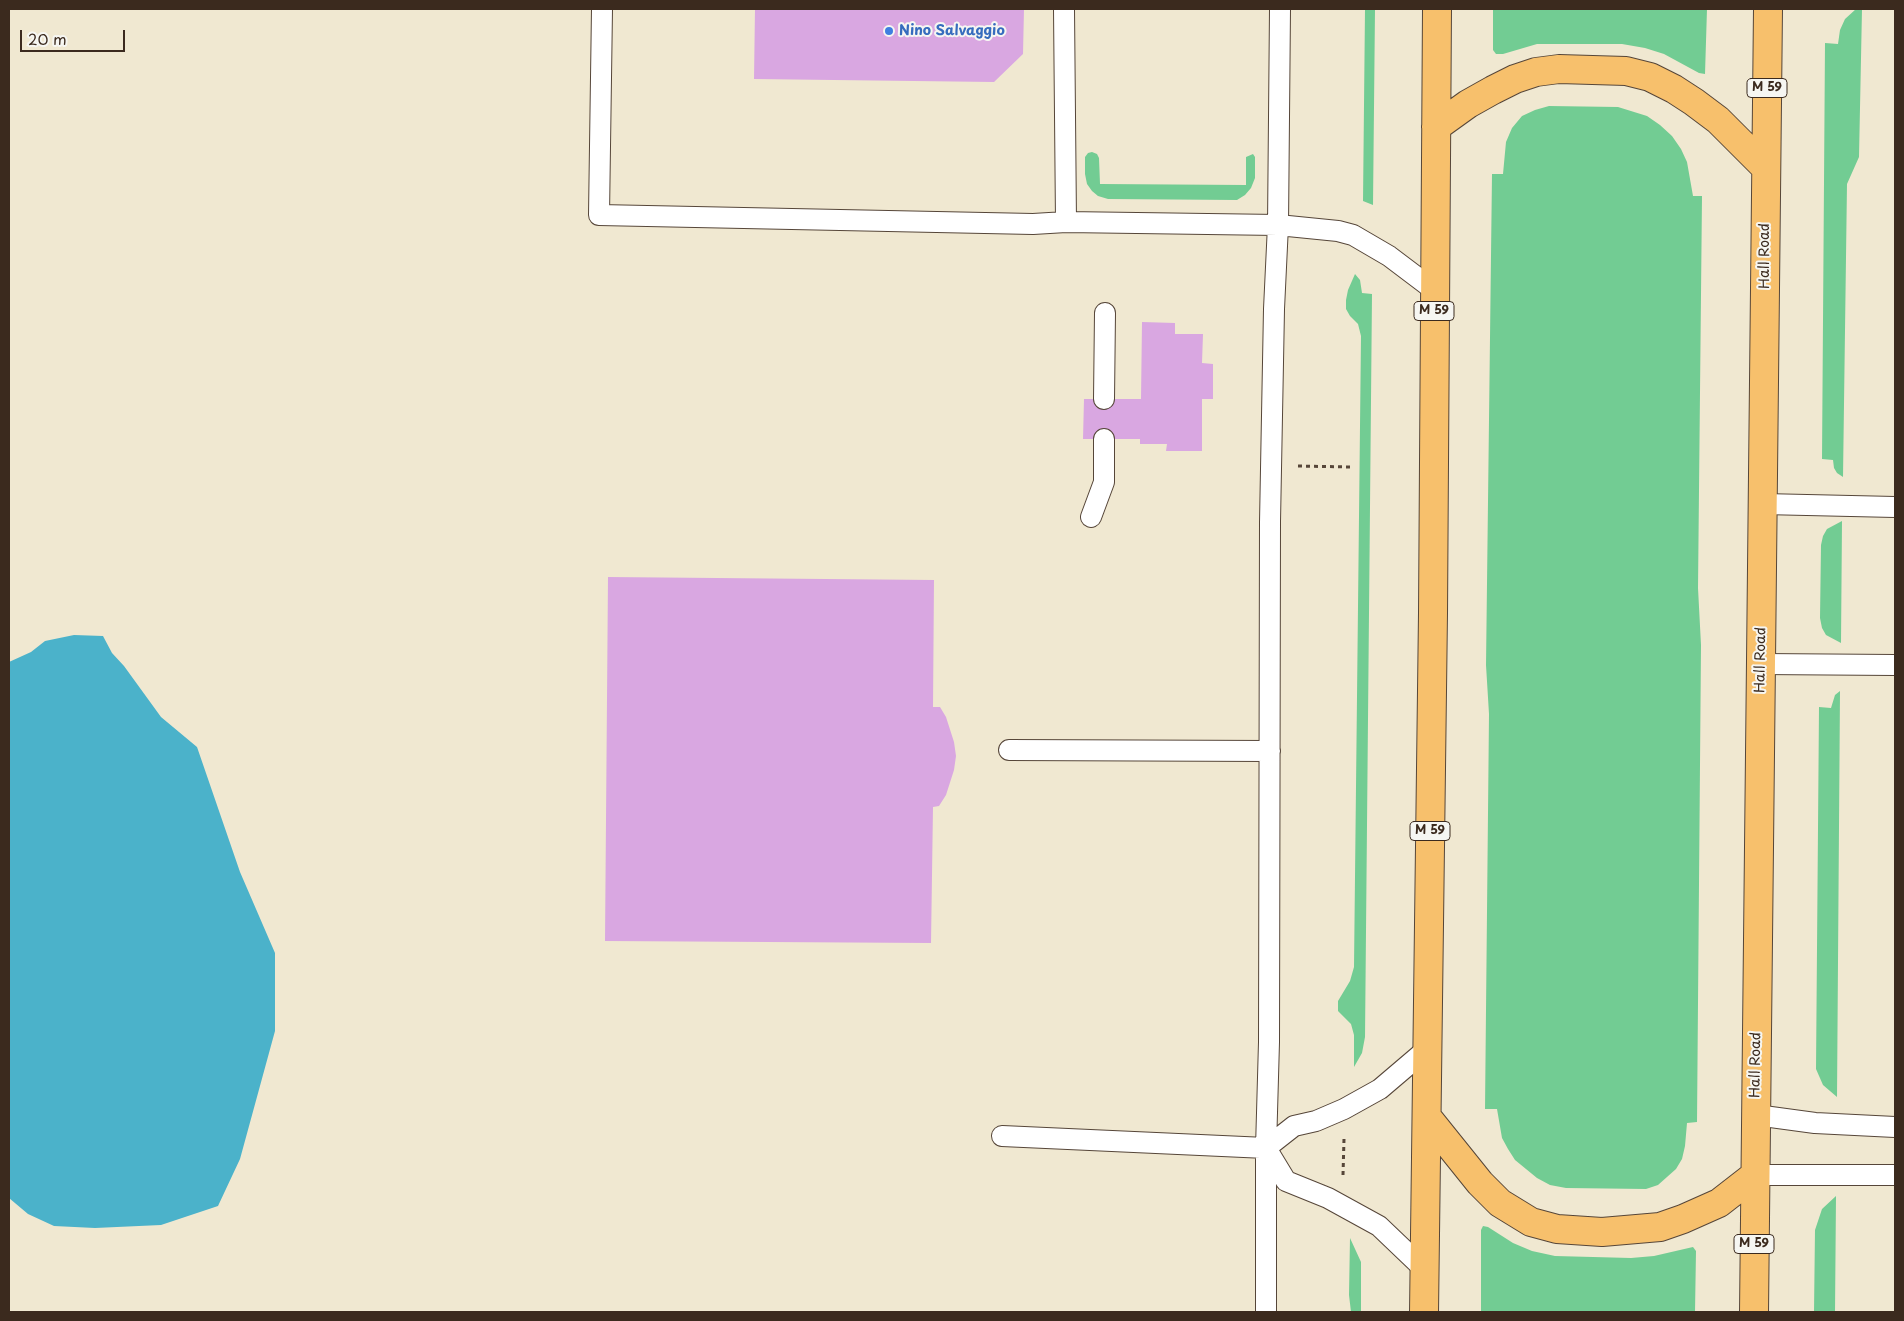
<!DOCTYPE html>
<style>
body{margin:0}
#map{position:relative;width:1904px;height:1321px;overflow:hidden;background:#f0e8d1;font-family:"Playpen Sans",sans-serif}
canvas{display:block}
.frame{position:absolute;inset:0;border:10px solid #3b2a1e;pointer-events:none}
.scale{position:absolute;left:20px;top:30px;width:105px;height:22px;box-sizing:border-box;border:2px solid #3b2a1e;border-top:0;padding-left:6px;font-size:15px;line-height:18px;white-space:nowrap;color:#3b2a1e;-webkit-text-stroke:4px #f6f6f2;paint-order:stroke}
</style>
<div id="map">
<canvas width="1904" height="1321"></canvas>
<div class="frame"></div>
<div class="scale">20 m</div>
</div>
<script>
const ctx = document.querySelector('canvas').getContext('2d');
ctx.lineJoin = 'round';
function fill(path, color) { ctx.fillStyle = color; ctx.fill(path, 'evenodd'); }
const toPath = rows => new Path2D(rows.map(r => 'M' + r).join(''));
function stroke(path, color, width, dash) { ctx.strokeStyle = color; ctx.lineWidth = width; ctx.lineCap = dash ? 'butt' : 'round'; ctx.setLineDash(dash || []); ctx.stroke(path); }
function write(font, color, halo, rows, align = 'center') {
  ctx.font = font + ' "Playpen Sans",sans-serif'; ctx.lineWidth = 4; ctx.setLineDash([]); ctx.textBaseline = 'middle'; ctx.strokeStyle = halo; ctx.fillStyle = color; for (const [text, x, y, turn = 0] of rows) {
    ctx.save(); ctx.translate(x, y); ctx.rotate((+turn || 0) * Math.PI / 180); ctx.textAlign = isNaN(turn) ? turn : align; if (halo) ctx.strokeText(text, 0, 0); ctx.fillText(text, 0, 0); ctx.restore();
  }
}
const green = toPath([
 [1365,9,1375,9,1373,205,1363,201],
 [1493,9,1707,9,1705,74,1699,73,1664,54,1645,48,1622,44,1537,44,1503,54,1496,54,1493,50],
 [1856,9,1862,9,1859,157,1847,184,1843,477,1837,473,1834,468,1833,460,1822,459,1825,43,1838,44,1840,30,1845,19],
 [1549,106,1618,107,1647,116,1660,125,1672,136,1681,149,1687,162,1693,196,1702,196,1698,588,1701,645,1697,1122,1687,1123,1685,1146,1682,1159,1676,1169,1658,1185,1646,1189,1566,1188,1550,1185,1537,1178,1515,1160,1508,1149,1502,1138,1497,1109,1485,1109,1489,714,1486,665,1492,174,1503,174,1506,142,1512,128,1522,116,1535,110],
 [1092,152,1097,154,1099,158,1100,184,1246,185,1246,157,1253,154,1255,157,1255,178,1251,188,1245,195,1237,200,1108,199,1098,196,1092,191,1087,184,1085,174,1085,157,1088,153],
 [1355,274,1360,280,1362,293,1372,294,1365,1037,1362,1053,1354,1067,1354,1035,1351,1024,1338,1011,1338,1001,1350,981,1354,967,1361,336,1358,324,1350,316,1346,309,1346,300,1348,290],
 [1842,521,1841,643,1826,635,1822,628,1820,618,1821,545,1823,536,1827,529],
 [1840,691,1837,1097,1823,1085,1816,1069,1819,707,1831,708,1835,695],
 [1836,1196,1835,1312,1814,1312,1815,1230,1822,1209],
 [1483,1226,1488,1227,1513,1243,1532,1251,1555,1256,1631,1258,1654,1256,1693,1247,1696,1251,1695,1312,1481,1312,1481,1230],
 [1350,1238,1361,1262,1361,1312,1351,1312,1349,1295]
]);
const water = toPath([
 [74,635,103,636,112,653,124,666,161,717,197,747,240,872,275,953,275,1031,240,1159,218,1206,161,1225,95,1228,54,1226,28,1214,9,1198,9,662,31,652,45,641]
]);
const building = toPath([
 [755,9,1024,9,1023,54,994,82,754,79],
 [1142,322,1175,323,1175,334,1203,334,1202,363,1213,364,1213,399,1202,399,1202,451,1166,451,1167,444,1140,444,1140,439,1083,439,1084,399,1141,399],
 [608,577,934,580,933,707,940,707,946,717,954,742,956,756,954,770,946,795,939,806,933,807,931,943,605,941]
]);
const path = toPath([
 [1298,466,1350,467],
 [1343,1175,1344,1139]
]);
const lane = toPath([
 [602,9,599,215,1033,224,1066,222,1278,225,1338,231,1353,235,1389,256,1434,290],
 [1064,9,1066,222],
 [1104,399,1105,313],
 [1763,504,1895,507],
 [1091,517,1104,482,1104,439],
 [1761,664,1895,665],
 [1009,750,1270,751],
 [1756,1115,1815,1123,1895,1127],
 [1002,1136,1266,1148],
 [1755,1175,1895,1175],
 [1424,1269,1379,1226,1328,1198,1286,1181,1266,1148,1294,1126,1316,1121,1344,1109,1380,1089,1427,1049],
 [1266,1312,1266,1148,1269,1042,1270,522,1274,309,1278,225,1280,9]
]);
const highway = toPath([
 [1436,127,1468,104,1493,90,1515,79,1536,72,1559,69,1626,71,1650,77,1674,89,1694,102,1718,120,1766,168],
 [1427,1117,1480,1183,1500,1203,1531,1222,1557,1229,1602,1232,1660,1227,1683,1219,1719,1203,1755,1175],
 [1424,1312,1433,613,1437,9],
 [1754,1312,1768,9]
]);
const markers = [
 [889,31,5,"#3f7fe0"]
];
const shields = [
 [1767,88,40],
 [1434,311,40],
 [1430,831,40],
 [1754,1244,40]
];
const shieldNames = [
 ["M 59",1767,88],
 ["M 59",1434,311],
 ["M 59",1430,831],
 ["M 59",1754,1244]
];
const shopNames = [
 ["Nino Salvaggio",899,31]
];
const streetNames = [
 ["Hall Road",1765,256,-90],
 ["Hall Road",1761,660,-89],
 ["Hall Road",1756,1065,-89]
];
fill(green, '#72cc93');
fill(water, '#4bb2ca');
fill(building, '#d9a7e1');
stroke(lane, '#564639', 22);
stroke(highway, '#564639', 30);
stroke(path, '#564639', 3, [4, 4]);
stroke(lane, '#fff', 20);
stroke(highway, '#f7c06c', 28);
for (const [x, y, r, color] of markers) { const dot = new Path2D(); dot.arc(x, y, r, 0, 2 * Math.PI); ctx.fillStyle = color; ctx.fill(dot); stroke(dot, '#f6f6f2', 2); }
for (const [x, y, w] of shields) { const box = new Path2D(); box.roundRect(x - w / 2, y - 9.5, w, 19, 4); ctx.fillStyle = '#f6f6f2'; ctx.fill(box); stroke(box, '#3b2a1e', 1); }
write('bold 12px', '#3b2a1e', null, shieldNames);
write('bold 14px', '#366cbe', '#f6f6f2', shopNames, 'left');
write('14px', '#3b2a1e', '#f6f6f2', streetNames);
</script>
